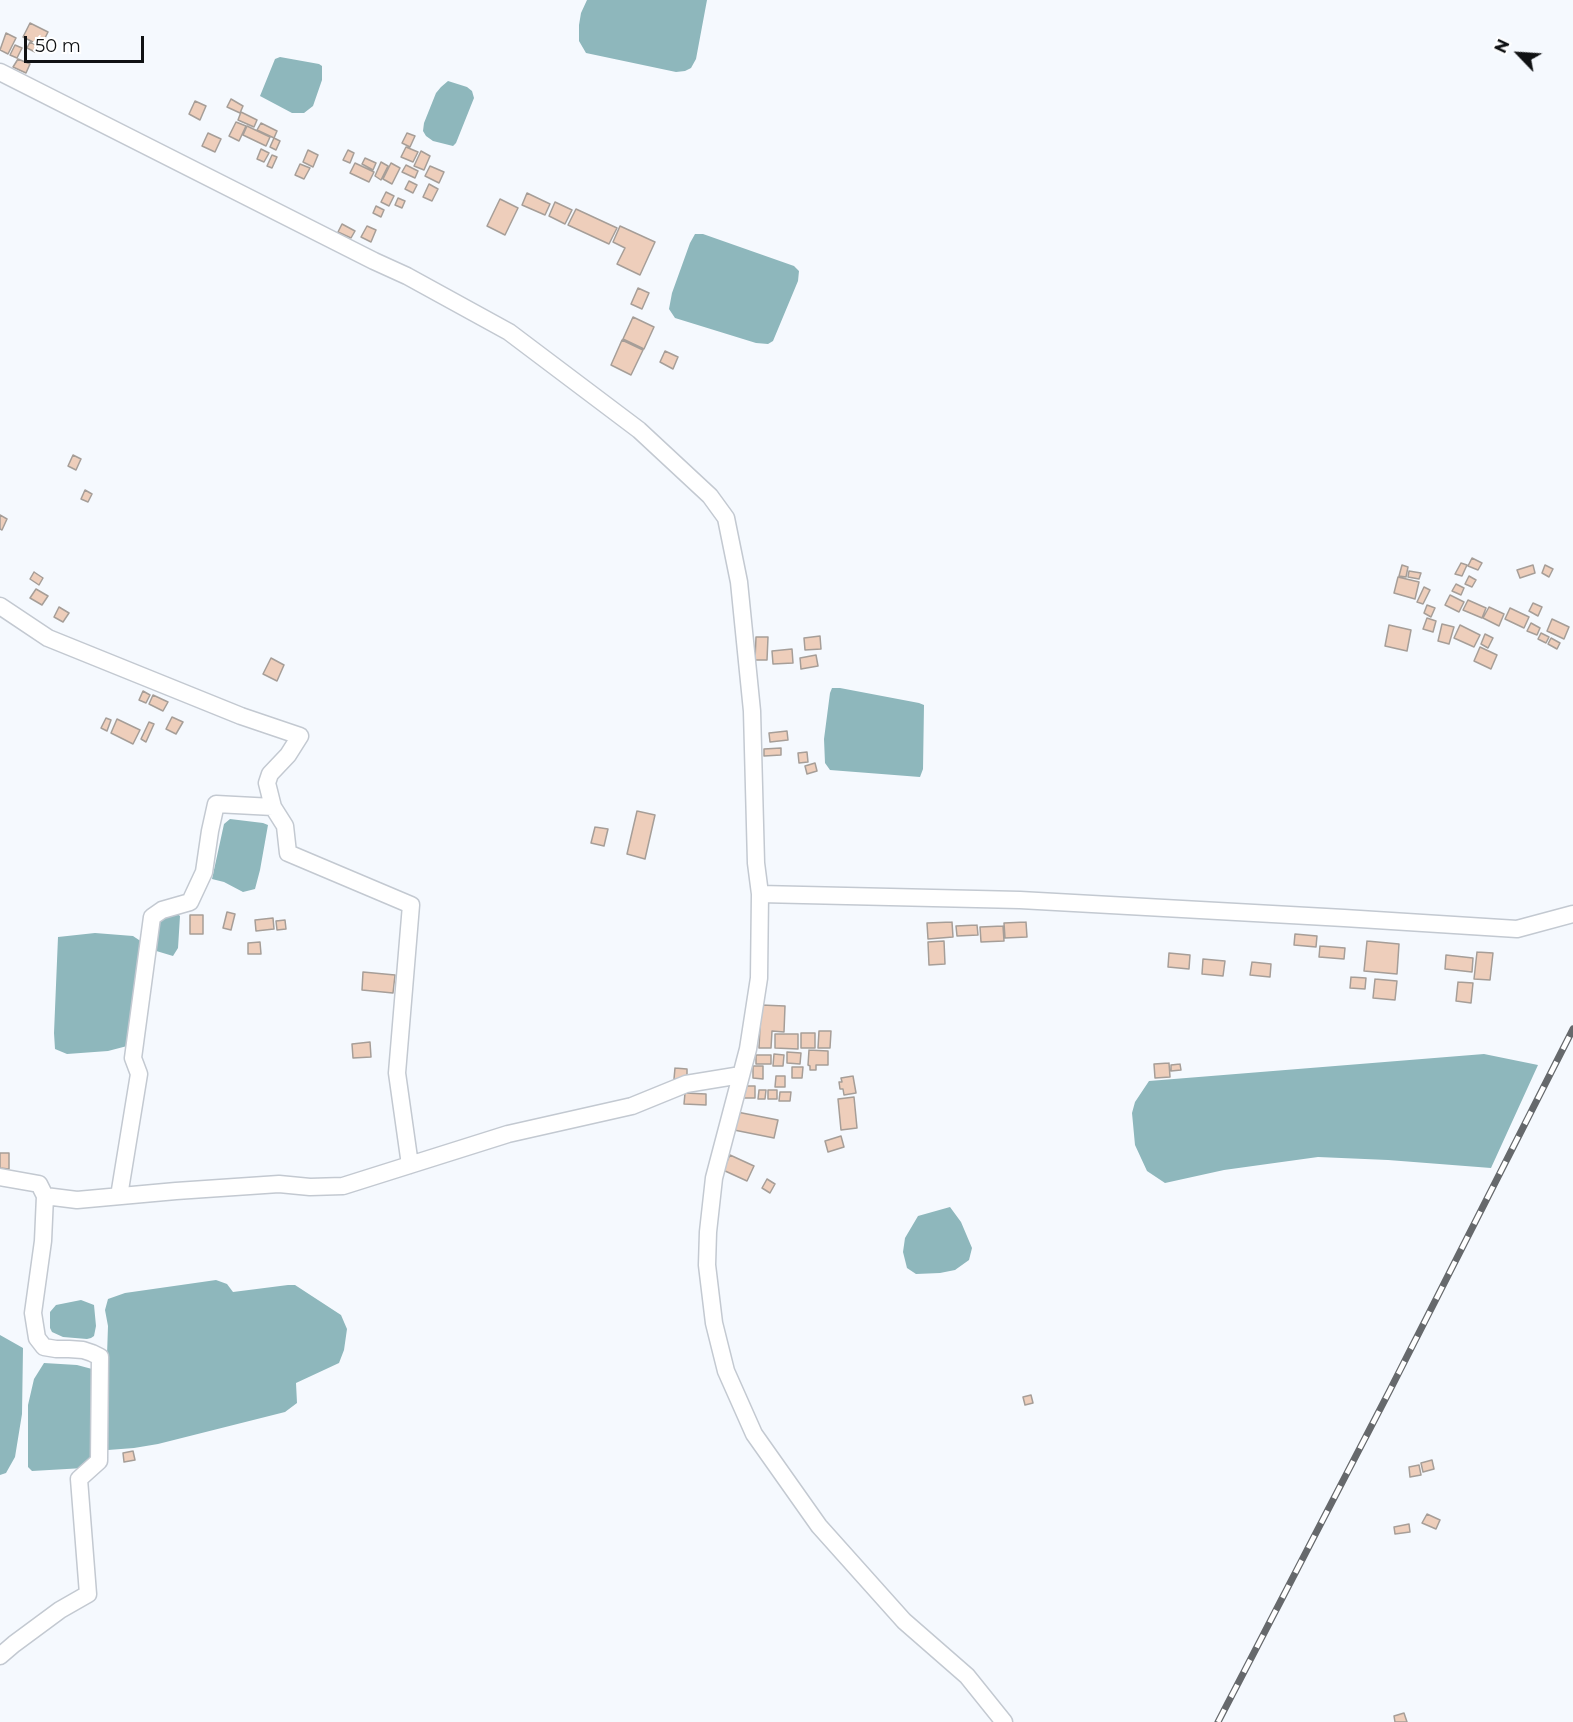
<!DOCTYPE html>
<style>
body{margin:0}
#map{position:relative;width:1573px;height:1722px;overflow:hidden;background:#f5f9fe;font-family:Montserrat,sans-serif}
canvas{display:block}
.north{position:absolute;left:1489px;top:24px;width:60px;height:60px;-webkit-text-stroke:4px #fff;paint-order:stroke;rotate:295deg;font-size:16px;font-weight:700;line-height:24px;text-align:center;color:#101214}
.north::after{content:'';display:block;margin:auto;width:21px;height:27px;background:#101214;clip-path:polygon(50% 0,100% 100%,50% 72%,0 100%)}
.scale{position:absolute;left:24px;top:36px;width:120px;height:27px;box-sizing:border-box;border:3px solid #101214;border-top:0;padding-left:8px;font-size:18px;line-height:21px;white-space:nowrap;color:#101214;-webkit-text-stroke:4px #fff;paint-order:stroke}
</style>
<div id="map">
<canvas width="1573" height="1722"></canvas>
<div class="north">N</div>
<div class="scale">50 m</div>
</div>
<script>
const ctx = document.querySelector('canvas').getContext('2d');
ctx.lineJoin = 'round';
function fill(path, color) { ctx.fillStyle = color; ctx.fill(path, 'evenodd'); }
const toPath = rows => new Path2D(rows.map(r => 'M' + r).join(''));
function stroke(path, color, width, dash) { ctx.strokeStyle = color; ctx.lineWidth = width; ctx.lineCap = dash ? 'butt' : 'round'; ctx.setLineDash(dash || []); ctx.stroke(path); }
const water = toPath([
 [587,0,707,0,696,59,691,68,685,71,676,72,586,53,579,41,579,25,581,13],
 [280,57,319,64,322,66,322,80,313,106,304,113,292,113,260,96,275,59],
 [448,81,467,87,472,91,474,98,456,143,453,146,433,141,426,136,423,131,424,123,436,93,441,87],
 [695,234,703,234,794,266,799,271,798,281,773,341,768,344,756,343,675,318,669,309,672,293,690,243],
 [832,688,840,688,919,703,924,705,923,769,920,777,830,770,825,763,824,739,830,693],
 [230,819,263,823,268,825,260,870,255,889,243,892,224,882,212,879,224,824],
 [175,912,180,916,178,948,173,956,153,950,159,917],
 [95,933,133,936,142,942,131,1045,108,1051,67,1054,55,1049,54,1033,58,937],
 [1484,1054,1538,1065,1491,1168,1388,1160,1318,1157,1224,1170,1165,1183,1147,1171,1135,1145,1132,1113,1135,1102,1149,1081],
 [950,1207,961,1222,972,1248,969,1260,955,1270,940,1273,916,1274,907,1268,903,1252,905,1238,918,1216],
 [216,1280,227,1284,233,1292,288,1285,295,1285,341,1315,347,1329,344,1350,339,1363,296,1383,297,1403,285,1412,158,1444,134,1448,108,1450,106,1385,108,1326,105,1310,108,1299,125,1293],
 [81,1300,94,1305,96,1326,94,1336,91,1338,87,1339,63,1337,52,1332,50,1328,50,1312,56,1305],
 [0,1335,23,1348,22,1414,15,1457,6,1473,0,1475],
 [44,1363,77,1365,92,1369,96,1452,84,1468,32,1471,28,1467,28,1405,34,1379]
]);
const building = toPath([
 [30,23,48,32,41,46,23,37,30,23],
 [6,33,16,38,8,54,0,50,6,33],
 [30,42,38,46,35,52,27,48,30,42],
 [15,45,22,48,17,58,10,55,15,45],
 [18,59,30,64,26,73,13,67,18,59],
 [231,99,243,106,240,113,227,107,231,99],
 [195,101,206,106,200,120,189,114,195,101],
 [241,112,257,120,254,127,238,120,241,112],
 [236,122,246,126,239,141,229,136,236,122],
 [261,123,277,131,274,138,257,130,261,123],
 [247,126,270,137,266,146,243,135,247,126],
 [208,133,221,139,215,152,202,146,208,133],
 [407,133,415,136,410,147,402,143,407,133],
 [274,138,280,141,276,150,270,147,274,138],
 [406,147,418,152,413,162,401,157,406,147],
 [261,149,269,153,264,162,257,159,261,149],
 [308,150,318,155,313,167,303,162,308,150],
 [348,150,354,153,350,163,343,160,348,150],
 [421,151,430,156,424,170,414,166,421,151],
 [272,155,277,157,272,168,267,166,272,155],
 [365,158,376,163,373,170,362,164,365,158],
 [381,162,388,166,381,180,375,176,381,162],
 [355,163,374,172,369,182,350,173,355,163],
 [391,163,400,168,392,184,383,179,391,163],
 [300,164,310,168,304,179,295,175,300,164],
 [406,165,418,171,415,178,402,172,406,165],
 [430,166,444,172,439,183,425,176,430,166],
 [409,181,417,185,413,193,405,189,409,181],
 [429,184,438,189,432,201,423,197,429,184],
 [386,192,394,196,389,206,381,202,386,192],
 [527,193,550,204,545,215,522,205,527,193],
 [398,198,405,201,402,208,395,205,398,198],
 [500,199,518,208,505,235,487,226,500,199],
 [555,202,572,210,565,224,549,216,555,202],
 [376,206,384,210,381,217,373,213,376,206],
 [576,209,617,228,609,244,568,225,576,209],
 [342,224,355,231,351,238,338,232,342,224],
 [367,226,376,230,371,242,361,237,367,226],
 [620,226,655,242,640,275,617,264,625,248,613,242,620,226],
 [638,288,649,293,642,309,631,304,638,288],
 [633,317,654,327,644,349,623,339,633,317],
 [622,340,643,350,631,375,611,365,622,340],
 [665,351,678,357,673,369,660,362,665,351],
 [73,455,81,459,76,470,68,466,73,455],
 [85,490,92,494,88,502,81,499,85,490],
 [0,515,7,519,2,530,0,529,0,515],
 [1472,558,1482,563,1478,570,1468,566,1472,558],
 [1461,563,1467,565,1462,576,1455,574,1461,563],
 [1402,565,1408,567,1406,577,1399,576,1402,565],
 [1533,565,1535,573,1520,578,1517,570,1533,565],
 [1545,565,1553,569,1549,577,1542,573,1545,565],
 [1409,571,1421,573,1419,579,1408,577,1409,571],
 [34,572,43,578,39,585,30,579,34,572],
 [1469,576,1476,580,1472,587,1465,584,1469,576],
 [1398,577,1419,582,1415,599,1394,593,1398,577],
 [1456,584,1464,588,1461,595,1452,591,1456,584],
 [1424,587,1430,590,1423,604,1417,602,1424,587],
 [36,589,48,596,42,605,30,598,36,589],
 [1450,595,1464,602,1459,612,1445,605,1450,595],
 [1468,600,1486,608,1482,618,1463,610,1468,600],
 [1533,603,1542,607,1538,616,1529,611,1533,603],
 [1427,605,1435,608,1431,617,1424,613,1427,605],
 [59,607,69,613,63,622,54,617,59,607],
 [1489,607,1504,614,1499,626,1483,618,1489,607],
 [1510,608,1529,617,1524,628,1505,619,1510,608],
 [1427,618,1436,621,1433,632,1423,629,1427,618],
 [1552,619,1569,627,1564,639,1547,631,1552,619],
 [1531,623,1540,628,1537,635,1527,631,1531,623],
 [1442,624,1454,627,1449,644,1438,641,1442,624],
 [1389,625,1411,630,1407,651,1385,646,1389,625],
 [1460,625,1480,635,1474,647,1454,638,1460,625],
 [1541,633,1549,637,1546,643,1538,639,1541,633],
 [1485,634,1493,638,1488,648,1481,644,1485,634],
 [820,636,821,649,805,650,804,638,820,636],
 [756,637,768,637,767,660,755,660,756,637],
 [1551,638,1560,643,1557,649,1548,644,1551,638],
 [1480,647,1497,655,1491,669,1474,661,1480,647],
 [792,649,793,663,773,664,772,651,792,649],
 [816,655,818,666,801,669,800,658,816,655],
 [271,658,284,665,277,681,263,674,271,658],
 [143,691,150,695,146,703,139,700,143,691],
 [153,695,168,702,163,711,149,704,153,695],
 [172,717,183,722,176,734,166,729,172,717],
 [106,718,111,720,107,731,101,728,106,718],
 [117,719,140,730,133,744,111,733,117,719],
 [149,722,154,724,146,742,141,739,149,722],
 [787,731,788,740,770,742,769,733,787,731],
 [781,748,781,755,764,756,764,749,781,748],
 [807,752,808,762,799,763,798,753,807,752],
 [815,763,817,771,807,774,805,766,815,763],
 [637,811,655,815,645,859,627,854,637,811],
 [595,827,608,829,604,846,591,843,595,827],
 [227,912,235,914,231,930,223,928,227,912],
 [190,915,203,915,203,934,190,934,190,915],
 [273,918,274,929,256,931,255,920,273,918],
 [285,920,286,929,277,930,276,921,285,920],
 [952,922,953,937,928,939,927,923,952,922],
 [1026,922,1027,937,1005,938,1004,923,1026,922],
 [977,925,978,935,957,936,956,926,977,925],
 [1003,926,1004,941,981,942,980,927,1003,926],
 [1295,934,1317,936,1316,947,1294,945,1295,934],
 [944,941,945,964,929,965,928,942,944,941],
 [1367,941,1399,944,1397,974,1364,971,1367,941],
 [260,942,261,954,248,954,248,943,260,942],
 [1320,946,1345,948,1344,959,1319,957,1320,946],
 [1477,952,1493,953,1490,980,1474,979,1477,952],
 [1169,953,1190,955,1189,969,1168,967,1169,953],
 [1446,955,1473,958,1472,972,1445,969,1446,955],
 [1203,959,1225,961,1223,976,1202,974,1203,959],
 [1252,962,1271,964,1270,977,1250,975,1252,962],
 [363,972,395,975,393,993,362,990,363,972],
 [1351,977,1366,978,1365,989,1350,988,1351,977],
 [1375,979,1397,981,1395,1000,1373,998,1375,979],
 [1458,982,1473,983,1471,1003,1456,1001,1458,982],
 [761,1005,785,1006,784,1032,772,1031,771,1048,759,1048,761,1005],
 [819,1031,831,1031,830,1048,818,1048,819,1031],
 [801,1033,815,1033,815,1048,801,1048,801,1033],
 [775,1034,798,1034,798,1049,775,1048,775,1034],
 [370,1042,371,1057,353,1058,352,1044,370,1042],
 [809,1050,828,1051,828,1065,816,1065,816,1070,810,1070,810,1066,808,1065,809,1050],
 [787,1052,801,1053,800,1064,787,1063,787,1052],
 [774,1054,784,1055,783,1066,773,1066,774,1054],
 [756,1055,771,1055,771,1064,756,1064,756,1055],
 [1169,1063,1170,1077,1155,1078,1154,1064,1169,1063],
 [1180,1064,1181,1070,1171,1071,1171,1065,1180,1064],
 [753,1066,763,1066,763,1079,753,1078,753,1066],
 [792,1067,803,1067,802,1078,792,1078,792,1067],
 [675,1068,687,1069,687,1079,674,1079,675,1068],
 [776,1076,785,1076,785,1087,775,1087,776,1076],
 [853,1076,856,1093,844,1095,843,1089,840,1089,839,1082,842,1082,841,1078,853,1076],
 [744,1086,755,1086,755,1098,743,1098,744,1086],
 [759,1090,766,1090,765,1099,758,1099,759,1090],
 [768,1090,777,1090,777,1099,768,1099,768,1090],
 [780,1092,791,1092,790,1101,779,1101,780,1092],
 [685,1093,706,1094,706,1105,684,1104,685,1093],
 [854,1097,857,1128,841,1130,838,1099,854,1097],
 [737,1112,778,1120,774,1138,734,1130,737,1112],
 [841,1136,844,1147,828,1152,825,1141,841,1136],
 [0,1153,9,1153,9,1169,0,1168,0,1153],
 [730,1155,754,1166,747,1181,723,1170,730,1155],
 [767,1179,775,1184,770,1193,762,1188,767,1179],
 [1031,1395,1033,1403,1025,1405,1023,1397,1031,1395],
 [133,1451,135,1460,124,1462,123,1453,133,1451],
 [1432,1460,1434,1469,1423,1472,1421,1463,1432,1460],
 [1419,1465,1421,1475,1410,1477,1409,1467,1419,1465],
 [1427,1514,1440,1520,1436,1529,1422,1523,1427,1514],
 [1409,1524,1410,1532,1395,1534,1394,1527,1409,1524],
 [1404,1713,1407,1722,1395,1722,1394,1716,1404,1713]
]);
const minor = toPath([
 [0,72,374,261,407,276,509,332,639,430,710,496,726,518,739,582,752,711,756,863,760,894,759,978,748,1049,714,1178,708,1232,707,1265,714,1323,726,1371,754,1434,819,1526,904,1621,967,1676,1004,1722],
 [0,606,48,638,241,716,300,736,288,755,270,774,267,783,273,807,285,826,288,853,411,905,397,1073,410,1165],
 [760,894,1020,900,1344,918,1517,929,1573,914],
 [0,1177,39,1184,45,1196,77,1200,176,1191,279,1184,310,1187,343,1186,508,1134,632,1106,686,1084,741,1075],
 [119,1196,139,1074,133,1058,152,917,162,910,190,902,204,872,210,831,216,804,273,807],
 [0,1656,14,1644,60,1610,88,1594,79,1479,99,1461,100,1357,92,1353,83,1350,69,1349,56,1349,44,1347,37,1338,33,1313,43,1241,45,1196]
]);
const rail = toPath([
 [1218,1722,1390,1390,1573,1029]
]);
fill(water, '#8eb7bc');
fill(building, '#eecebb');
stroke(building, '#a69e98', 1.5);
stroke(minor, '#c3c9d1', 19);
stroke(minor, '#fff', 16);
stroke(rail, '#66696c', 7);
stroke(rail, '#fff', 4.5, [14]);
</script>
